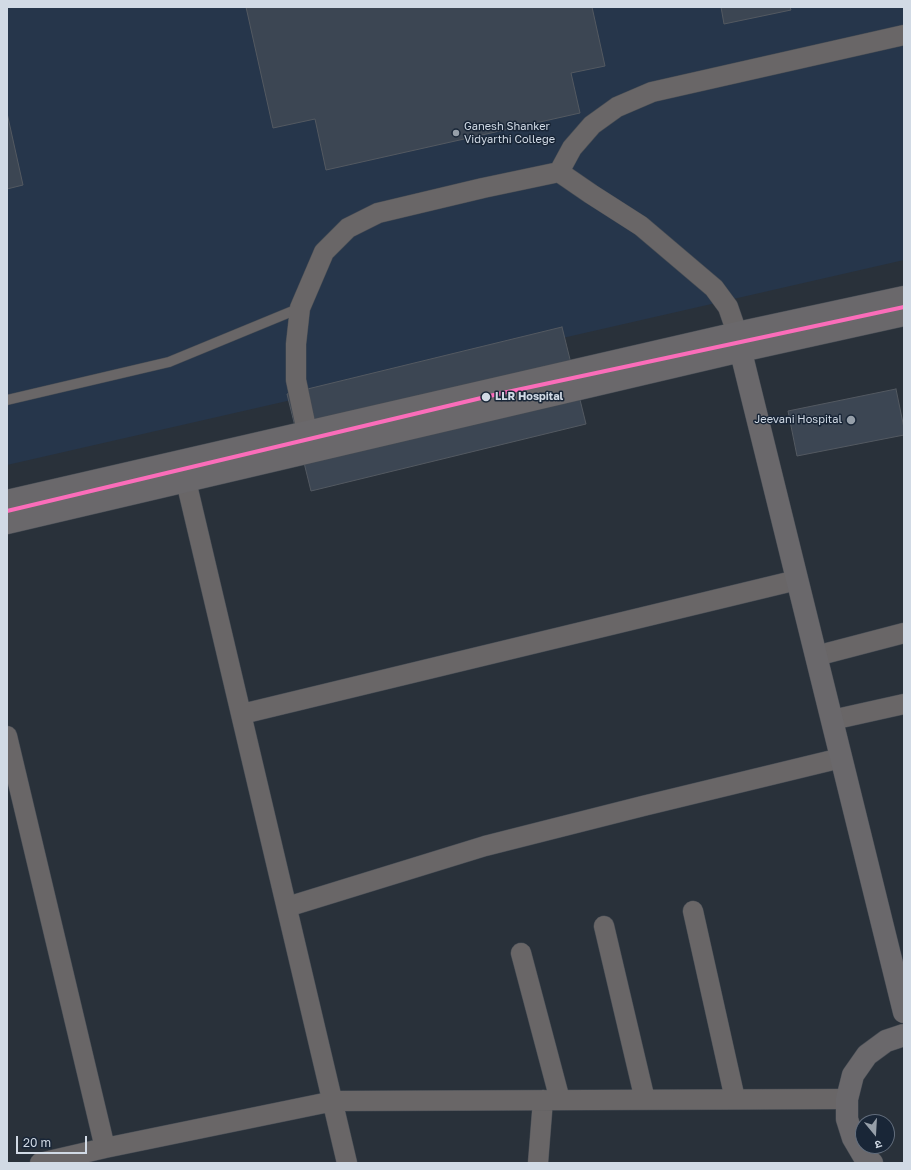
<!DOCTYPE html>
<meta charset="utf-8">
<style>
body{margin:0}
#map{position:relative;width:911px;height:1170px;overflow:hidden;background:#29313a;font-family:"Golos Text","Noto Sans Devanagari",sans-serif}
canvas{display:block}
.frame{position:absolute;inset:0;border:8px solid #d1dae5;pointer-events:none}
.north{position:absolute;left:855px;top:1114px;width:40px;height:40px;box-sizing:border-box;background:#192637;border:1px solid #636e7d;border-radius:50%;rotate:162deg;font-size:11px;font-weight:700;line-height:16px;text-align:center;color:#d1dae5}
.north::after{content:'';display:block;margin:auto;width:14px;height:18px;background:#969fa9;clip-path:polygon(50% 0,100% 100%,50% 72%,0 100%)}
.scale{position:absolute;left:16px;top:1136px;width:71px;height:18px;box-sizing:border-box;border:2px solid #d1dae5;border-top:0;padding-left:5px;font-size:12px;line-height:14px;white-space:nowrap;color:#d1dae5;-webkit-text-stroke:3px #192637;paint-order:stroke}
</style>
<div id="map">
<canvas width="911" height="1170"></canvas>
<div class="frame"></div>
<div class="north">उ</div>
<div class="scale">20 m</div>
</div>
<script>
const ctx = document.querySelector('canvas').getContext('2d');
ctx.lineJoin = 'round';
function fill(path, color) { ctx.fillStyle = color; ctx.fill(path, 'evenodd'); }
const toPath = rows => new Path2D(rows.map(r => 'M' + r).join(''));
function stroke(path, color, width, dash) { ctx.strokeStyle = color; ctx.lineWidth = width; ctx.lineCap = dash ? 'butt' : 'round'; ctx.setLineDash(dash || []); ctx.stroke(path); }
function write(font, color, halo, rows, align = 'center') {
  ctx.font = font + ' "Golos Text",sans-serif'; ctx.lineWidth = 3; ctx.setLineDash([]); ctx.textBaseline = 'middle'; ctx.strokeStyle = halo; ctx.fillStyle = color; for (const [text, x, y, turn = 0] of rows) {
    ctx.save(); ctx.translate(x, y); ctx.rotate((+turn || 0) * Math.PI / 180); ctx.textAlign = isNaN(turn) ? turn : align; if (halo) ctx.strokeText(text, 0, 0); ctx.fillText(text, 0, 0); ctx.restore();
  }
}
const built = toPath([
 [7,7,904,7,904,260,7,465]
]);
const building = toPath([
 [246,7,592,7,605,66,571,73,580,113,326,170,315,119,273,128,246,7],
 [721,7,790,7,791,10,724,24,721,7],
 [7,113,23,185,7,189,7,113],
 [562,327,586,424,311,491,287,394,562,327],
 [896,389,904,428,904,435,797,456,788,411,896,389]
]);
const lane = toPath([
 [7,400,169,362,300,308]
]);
const street = toPath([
 [559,172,591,194,641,226,714,288,728,307,737,333],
 [307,432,296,380,296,344,300,308,324,252,348,228,378,213,483,188,559,172,572,148,592,125,617,107,652,92,904,35],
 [186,481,347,1163],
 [816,656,904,633],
 [242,714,797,580],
 [832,720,904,704],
 [7,736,105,1148],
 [287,907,485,846,643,806,841,758],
 [693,911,735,1099],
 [604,926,645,1100],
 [521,953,560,1100],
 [40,1163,105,1148,334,1101,847,1099],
 [538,1163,543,1100]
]);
const secondary = toPath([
 [737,336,904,1012],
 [7,501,737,333,904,297],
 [7,523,741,351,904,315],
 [872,1163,863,1155,853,1138,847,1119,847,1099,853,1075,867,1055,886,1041,904,1035]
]);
const metro1 = toPath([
 [7,511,498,394,904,307]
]);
const markers = [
 [456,133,4,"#969fa9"],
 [486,397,5,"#d1dae5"],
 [851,420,5,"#969fa9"]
];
const poiNames = [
 ["Ganesh Shanker",464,127],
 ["Vidyarthi College",464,140],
 ["Jeevani Hospital",842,420,"right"]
];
const stopNames = [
 ["LLR Hospital",495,397]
];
fill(built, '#26364b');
fill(building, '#3c4653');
stroke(building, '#535961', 1);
stroke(lane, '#464c54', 11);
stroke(street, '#464c54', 21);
stroke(secondary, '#464c54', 23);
stroke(lane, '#696667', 10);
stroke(street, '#696667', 20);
stroke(secondary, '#6a686b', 22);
stroke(metro1, '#fb6dba', 4);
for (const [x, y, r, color] of markers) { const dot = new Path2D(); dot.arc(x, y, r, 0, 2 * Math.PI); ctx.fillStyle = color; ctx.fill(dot); stroke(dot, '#192637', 1.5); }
write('11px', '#d1dae5', '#192637', poiNames, 'left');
write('bold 11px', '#d1dae5', '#192637', stopNames, 'left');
</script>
